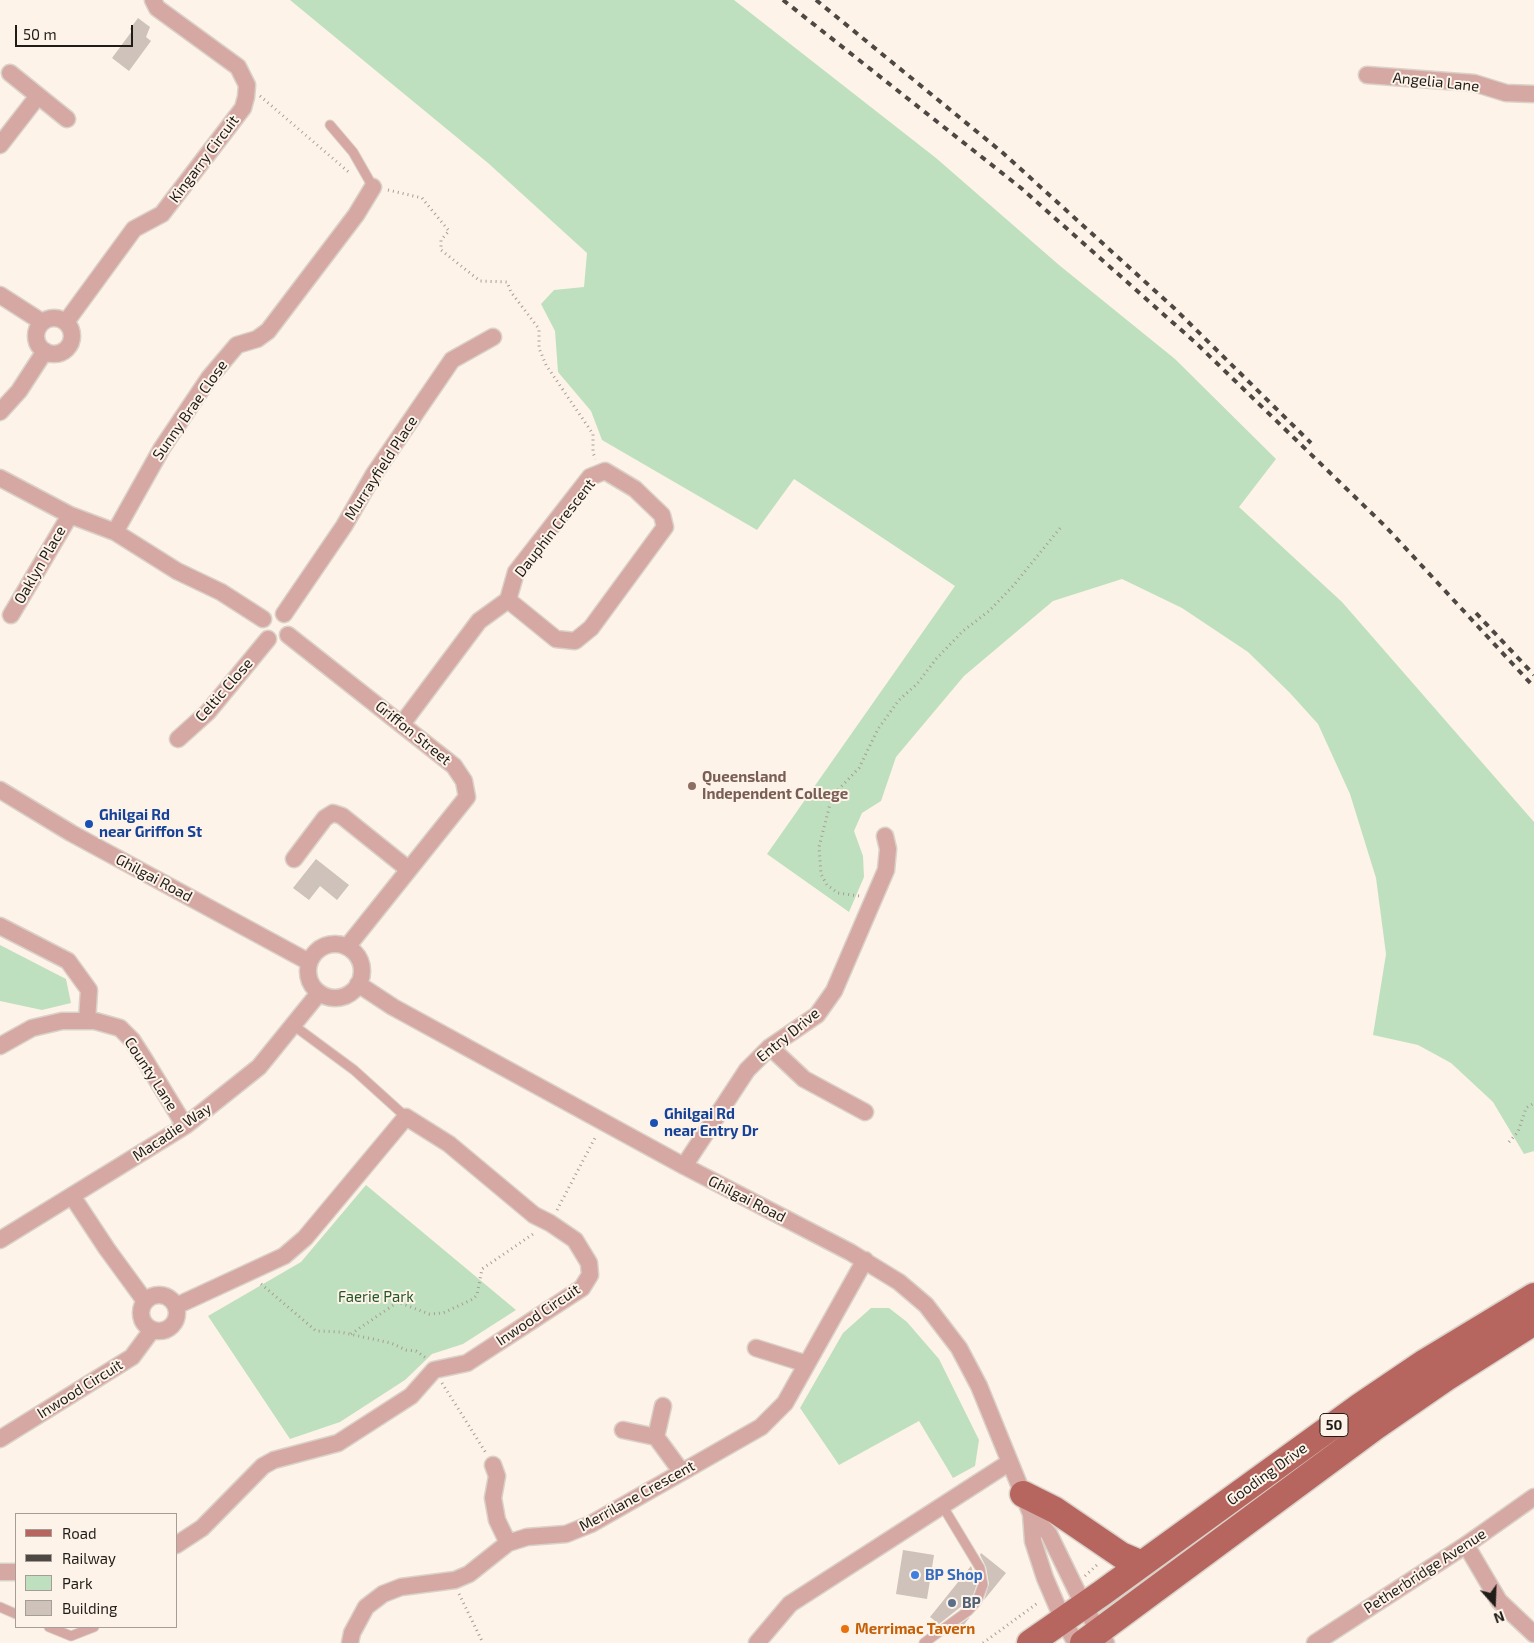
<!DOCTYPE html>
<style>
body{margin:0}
#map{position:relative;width:1534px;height:1643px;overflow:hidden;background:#fdf3e9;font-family:"Exo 2",sans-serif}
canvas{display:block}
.legend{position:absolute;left:15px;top:1513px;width:162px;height:115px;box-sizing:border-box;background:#fdf3e9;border:1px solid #a59d96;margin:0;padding:6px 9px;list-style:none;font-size:15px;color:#201d19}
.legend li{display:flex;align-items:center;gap:10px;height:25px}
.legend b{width:25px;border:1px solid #a59d96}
.north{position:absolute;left:1469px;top:1578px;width:50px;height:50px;-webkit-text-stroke:4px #fdf3e9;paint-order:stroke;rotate:160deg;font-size:14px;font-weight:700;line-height:20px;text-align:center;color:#201d19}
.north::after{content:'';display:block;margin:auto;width:18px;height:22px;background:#201d19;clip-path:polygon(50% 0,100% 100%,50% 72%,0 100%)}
.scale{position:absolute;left:15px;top:25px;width:118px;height:22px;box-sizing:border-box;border:2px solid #201d19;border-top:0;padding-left:6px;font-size:15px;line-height:18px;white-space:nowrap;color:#201d19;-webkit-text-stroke:4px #fdf3e9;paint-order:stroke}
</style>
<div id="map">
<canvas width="1534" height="1643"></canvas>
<ul class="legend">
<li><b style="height:6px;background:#b6665e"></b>Road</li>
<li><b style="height:6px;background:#4d4843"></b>Railway</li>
<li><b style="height:14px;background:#bfe0be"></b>Park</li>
<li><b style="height:14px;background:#cec2ba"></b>Building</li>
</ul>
<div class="north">N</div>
<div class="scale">50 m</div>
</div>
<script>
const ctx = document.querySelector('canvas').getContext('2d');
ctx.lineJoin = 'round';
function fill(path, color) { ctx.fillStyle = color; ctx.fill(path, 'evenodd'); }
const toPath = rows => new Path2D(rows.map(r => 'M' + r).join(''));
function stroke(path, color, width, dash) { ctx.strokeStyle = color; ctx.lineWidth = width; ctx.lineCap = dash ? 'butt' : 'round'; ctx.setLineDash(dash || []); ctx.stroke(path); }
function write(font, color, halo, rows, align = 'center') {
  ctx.font = font + ' "Exo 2",sans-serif'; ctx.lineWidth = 4; ctx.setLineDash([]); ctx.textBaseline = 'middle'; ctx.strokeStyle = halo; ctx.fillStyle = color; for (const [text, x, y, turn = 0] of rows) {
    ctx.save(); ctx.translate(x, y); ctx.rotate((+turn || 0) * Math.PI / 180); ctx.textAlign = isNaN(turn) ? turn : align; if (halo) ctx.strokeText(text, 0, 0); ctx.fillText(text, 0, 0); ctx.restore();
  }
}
const green = toPath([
 [290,0,734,0,936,158,1059,265,1175,359,1276,459,1239,507,1342,602,1534,822,1534,1151,1524,1154,1493,1102,1451,1063,1418,1045,1373,1035,1386,954,1376,878,1350,794,1318,724,1290,693,1248,652,1182,608,1122,579,1053,601,964,676,896,757,881,801,862,813,854,831,863,856,864,877,849,912,767,854,955,586,794,479,757,530,602,440,591,411,558,372,555,331,541,304,554,290,584,287,587,253,488,163],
 [0,945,66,979,71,1003,42,1010,0,1001],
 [366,1185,516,1310,463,1344,432,1354,405,1380,340,1422,290,1439,208,1316,301,1262],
 [871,1308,889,1308,907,1322,939,1359,979,1440,975,1466,953,1478,919,1421,839,1465,800,1408,843,1333]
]);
const building = toPath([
 [138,18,150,27,146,37,151,41,129,71,112,58,132,31,130,29],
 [316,859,349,885,337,900,320,886,309,900,293,888],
 [903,1550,934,1555,927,1599,896,1594],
 [981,1553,1006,1573,984,1600,989,1584,986,1567,980,1555],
 [971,1566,977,1584,972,1598,939,1624,930,1617],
 [970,1617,955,1636,949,1632]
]);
const path = toPath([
 [260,96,351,174],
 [388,190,422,198,449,231,441,240,441,250,480,281,507,282,511,292,539,329,539,348,546,365,593,434,593,453,596,459],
 [859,896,838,893,827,885,821,874,819,847,830,804,838,790,859,768,878,729,899,700,917,684,936,659,963,631,989,611,1013,586,1061,527],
 [1509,1142,1518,1132,1526,1108,1534,1103],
 [557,1210,596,1136],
 [261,1284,316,1331,340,1332,391,1343,406,1350,416,1351,426,1358],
 [351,1334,398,1302,429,1314,443,1313,473,1299,477,1295,482,1269,536,1232],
 [442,1383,486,1453],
 [1085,1576,1099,1563],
 [459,1594,483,1643],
 [983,1643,1039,1602]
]);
const service = toPath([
 [330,125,353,152,373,187],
 [293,1025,354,1070,406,1117],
 [0,1607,16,1614],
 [49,1627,71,1636,94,1627],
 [924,1643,968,1611,977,1601,983,1585,980,1568,942,1505]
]);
const minor = toPath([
 [10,73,67,119],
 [1367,75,1474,83,1506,93,1534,94],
 [0,145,38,96],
 [0,295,42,322],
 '36 336a18 18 0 1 1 36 0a18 18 0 1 1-36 0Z',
 [66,322,134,229,162,214,243,108,246,97,247,85,238,67,157,8,153,0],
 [0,412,19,391,45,351],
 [0,478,70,515,115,532,177,571,221,592,263,619],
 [115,532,162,448,209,378,237,345,257,339,268,331,356,215,373,187],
 [284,614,344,526,374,474,452,360,493,337],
 [11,615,70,515],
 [288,635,454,766,464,781,467,797,347,947],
 [402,724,479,621,508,600,516,572,590,477,605,471,635,489,662,515,665,527,591,628,575,641,556,639,508,600],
 [178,739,208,712,268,639],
 [0,790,71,833,309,962],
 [294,859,325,818,333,813,342,816,408,869],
 [0,926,68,961,89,990,87,1021],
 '308 971a27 27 0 1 1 54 0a27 27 0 1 1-54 0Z',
 [358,984,393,1007,684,1166,850,1252,899,1282,926,1305,959,1348,979,1386,1031,1514,1033,1541,1045,1578,1063,1620,1076,1643],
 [0,1046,32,1028,62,1021,95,1021,120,1028,132,1040,143,1057,185,1126],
 [770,1047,804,1079,865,1112],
 [684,1166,747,1070,770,1047,817,1015,834,991,886,870,888,849,885,836],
 [72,1196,107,1249,145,1301],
 [0,1240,185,1126,259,1067,319,993],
 '141 1313a18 18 0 1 1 36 0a18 18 0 1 1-36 0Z',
 [176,1306,284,1256,305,1238,406,1117,449,1144,534,1215,550,1223,575,1240,589,1263,590,1275,582,1288,467,1363,434,1370,411,1396,338,1443,274,1460,263,1466,202,1528,176,1545],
 [756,1348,807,1364],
 [663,1406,656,1437,681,1471],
 [623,1430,656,1437],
 [0,1439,132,1357,152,1330],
 [493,1465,497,1476,493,1498,497,1520,508,1543],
 [1031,1514,1049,1534,1084,1606,1106,1643],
 [1466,1545,1499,1601,1534,1634],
 [0,1572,16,1572],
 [350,1643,352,1633,366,1607,383,1594,401,1587,455,1580,469,1574,508,1543,527,1537,566,1534,591,1524,761,1427,785,1403,865,1260],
 [757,1643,790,1604,1010,1462],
 [1315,1643,1466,1545,1534,1497]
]);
const primary = toPath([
 [1023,1494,1055,1510,1121,1555,1142,1564],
 [1030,1643,1102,1593,1360,1406,1425,1362,1534,1296],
 [1083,1643,1375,1427,1446,1378,1534,1322]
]);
const rail = toPath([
 [783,0,1021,188,1197,344,1386,527,1534,687],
 [816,0,1003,153,1174,308,1311,443],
 [1476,613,1534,675]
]);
const markers = [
 [692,786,5,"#8d6e63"],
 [89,824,5,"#1a4fb4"],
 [654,1123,5,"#1a4fb4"],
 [915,1575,5,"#3f7fe0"],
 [952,1603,5,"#5c6f8a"],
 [845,1629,5,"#e8710a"]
];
const shields = [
 [1334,1425,28]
];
const shieldNames = [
 ["50",1334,1425]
];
const streetNames = [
 ["Angelia Lane",1436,82,6],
 ["Kingarry Circuit",204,159,-53],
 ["Sunny Brae Close",190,410,-55],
 ["Murrayfield Place",381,468,-57],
 ["Dauphin Crescent",555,528,-52],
 ["Oaklyn Place",40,565,-60],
 ["Celtic Close",224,690,-49],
 ["Griffon Street",413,733,39],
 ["Ghilgai Road",154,878,28],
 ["Entry Drive",788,1035,-39],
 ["County Lane",151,1074,57],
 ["Macadie Way",172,1132,-34],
 ["Ghilgai Road",747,1199,27],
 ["Inwood Circuit",538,1315,-34],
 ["Inwood Circuit",80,1389,-32],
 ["Gooding Drive",1267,1474,-36],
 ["Merrilane Crescent",637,1496,-29],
 ["Petherbridge Avenue",1425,1571,-33]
];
const educationNames = [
 ["Queensland",702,777],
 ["Independent College",702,794]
];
const transitNames = [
 ["Ghilgai Rd",99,815],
 ["near Griffon St",99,832],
 ["Ghilgai Rd",664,1114],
 ["near Entry Dr",664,1131]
];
const parkNames = [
 ["Faerie Park",376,1297]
];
const shopNames = [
 ["BP Shop",925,1575]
];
const serviceNames = [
 ["BP",962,1603]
];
const foodNames = [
 ["Merrimac Tavern",855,1629]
];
fill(green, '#bfe0be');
fill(building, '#cec2ba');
stroke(service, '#dad1c8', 11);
stroke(minor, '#dad1c8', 19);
stroke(primary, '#dad1c8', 29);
stroke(path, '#a59e96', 3, [1, 4]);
stroke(service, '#d6a8a3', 9);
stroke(minor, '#d6a8a3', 16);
stroke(primary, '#b6665e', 26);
stroke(rail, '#4d4843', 4, [6, 6]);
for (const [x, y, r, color] of markers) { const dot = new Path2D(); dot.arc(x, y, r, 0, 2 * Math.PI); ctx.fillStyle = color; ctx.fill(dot); stroke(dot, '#fdf3e9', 2); }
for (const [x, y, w] of shields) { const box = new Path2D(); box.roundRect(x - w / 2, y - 11.5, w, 23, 4); ctx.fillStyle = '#fdf3e9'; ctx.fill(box); stroke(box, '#201d19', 1); }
write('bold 14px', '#201d19', null, shieldNames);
write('15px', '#201d19', '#fdf3e9', streetNames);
write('bold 15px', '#785e54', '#fdf3e9', educationNames, 'left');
write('bold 15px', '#164399', '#fdf3e9', transitNames, 'left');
write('15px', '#255627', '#fdf3e9', parkNames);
write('bold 15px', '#366cbe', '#fdf3e9', shopNames, 'left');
write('bold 15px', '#4e5e75', '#fdf3e9', serviceNames, 'left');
write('bold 15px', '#c56008', '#fdf3e9', foodNames, 'left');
</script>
